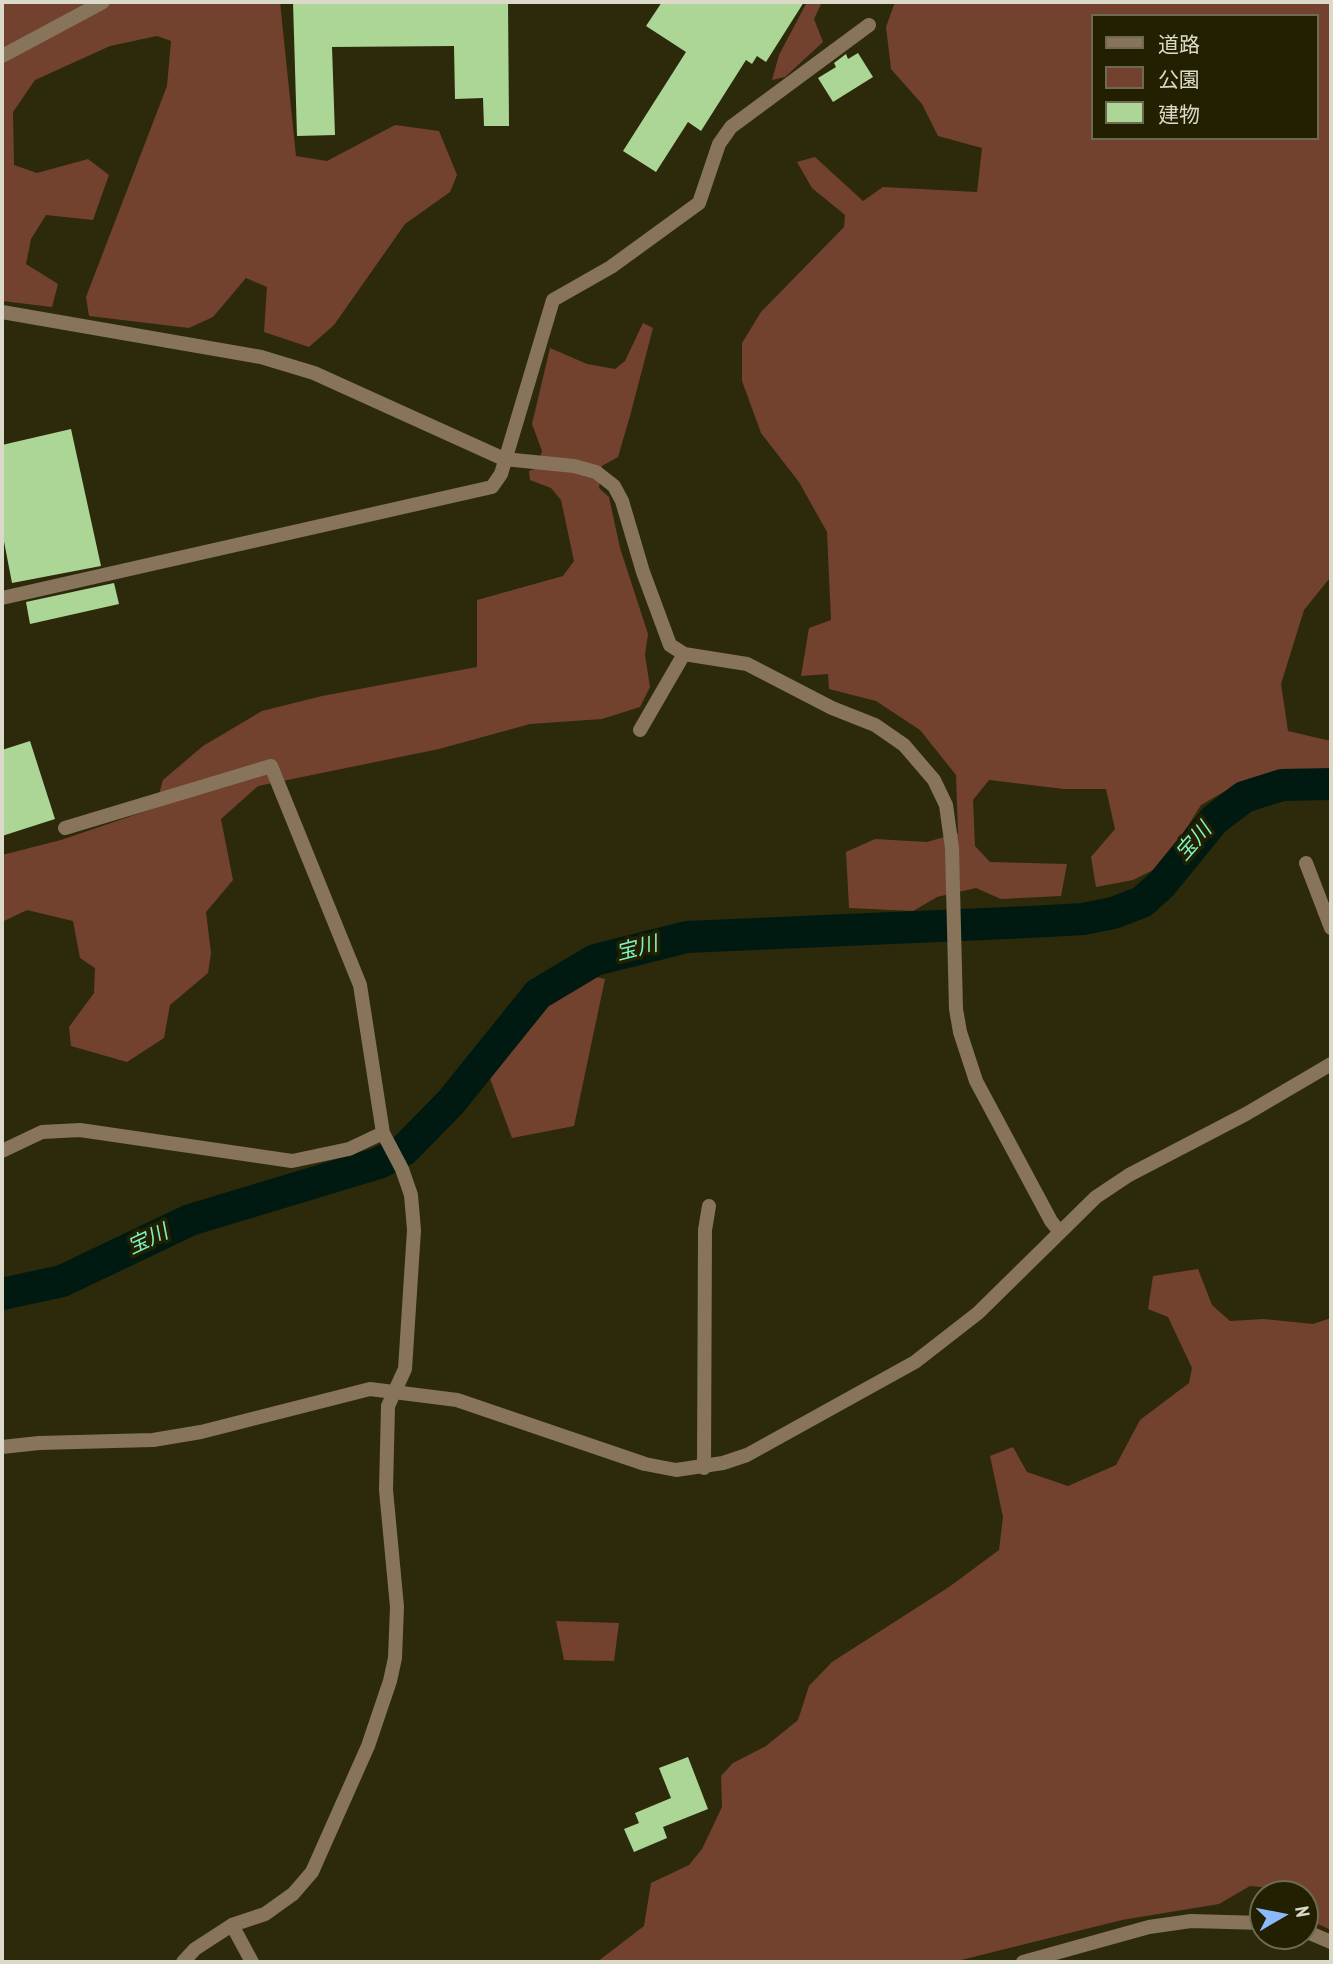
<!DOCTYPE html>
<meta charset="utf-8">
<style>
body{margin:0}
#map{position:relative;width:1333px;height:1964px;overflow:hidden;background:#2c2a0a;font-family:"PT Sans Narrow","Noto Sans JP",sans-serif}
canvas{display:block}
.frame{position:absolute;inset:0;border:4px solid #dbdac8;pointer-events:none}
.legend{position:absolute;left:1091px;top:14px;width:228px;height:126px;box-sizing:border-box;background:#232001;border:2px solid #6d6a51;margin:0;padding:9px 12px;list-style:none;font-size:21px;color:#dbdac8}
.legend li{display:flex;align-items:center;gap:14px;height:35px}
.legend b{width:35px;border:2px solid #6d6a51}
.north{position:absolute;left:1249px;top:1880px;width:70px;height:70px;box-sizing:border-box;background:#232001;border:2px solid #6d6a51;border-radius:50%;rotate:80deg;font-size:19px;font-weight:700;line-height:28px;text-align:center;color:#dbdac8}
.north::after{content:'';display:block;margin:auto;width:24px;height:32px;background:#8cb9fc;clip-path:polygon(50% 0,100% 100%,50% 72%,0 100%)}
</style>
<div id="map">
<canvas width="1333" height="1964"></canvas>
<div class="frame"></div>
<ul class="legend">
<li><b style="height:9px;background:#87745a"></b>道路</li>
<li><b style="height:19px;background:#72422f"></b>公園</li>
<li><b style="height:19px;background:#acd695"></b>建物</li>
</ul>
<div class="north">N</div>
</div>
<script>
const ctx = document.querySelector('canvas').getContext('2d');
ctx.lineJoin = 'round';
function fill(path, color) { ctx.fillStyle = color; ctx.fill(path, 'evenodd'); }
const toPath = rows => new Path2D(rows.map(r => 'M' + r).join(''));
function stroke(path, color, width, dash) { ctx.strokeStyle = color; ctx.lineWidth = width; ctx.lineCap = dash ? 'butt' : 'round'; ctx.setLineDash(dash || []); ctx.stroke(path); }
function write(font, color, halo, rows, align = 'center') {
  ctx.font = font + ' "PT Sans Narrow","Noto Sans JP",sans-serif'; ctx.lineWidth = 7; ctx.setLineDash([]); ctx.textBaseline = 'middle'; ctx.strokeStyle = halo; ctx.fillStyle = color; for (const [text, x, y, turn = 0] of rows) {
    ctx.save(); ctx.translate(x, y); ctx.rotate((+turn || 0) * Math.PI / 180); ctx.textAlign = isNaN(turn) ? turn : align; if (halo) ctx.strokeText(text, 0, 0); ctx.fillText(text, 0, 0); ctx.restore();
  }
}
const green = toPath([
 [2,2,280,2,296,156,327,161,395,125,439,131,457,175,450,192,405,224,334,325,309,347,264,332,267,287,246,278,213,317,189,328,89,316,86,297,167,86,171,41,157,36,110,46,35,80,13,112,14,165,37,173,88,159,109,175,93,220,46,215,31,239,26,264,58,284,52,307,2,301],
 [807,2,822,2,814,19,823,42,785,77,772,80,779,55],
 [895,2,1331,2,1331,571,1329,579,1304,610,1281,684,1288,731,1331,741,1331,771,1290,770,1239,783,1201,805,1163,865,1133,880,1096,887,1091,857,1115,829,1106,789,1064,789,989,780,973,800,975,846,990,862,1067,864,1061,896,1001,899,976,888,937,897,913,911,849,908,846,852,875,839,927,842,958,833,956,775,920,730,876,701,829,689,828,674,801,676,809,628,831,620,827,532,799,482,761,433,742,381,742,343,761,312,844,227,845,215,812,188,797,162,815,157,863,201,883,187,977,192,982,148,938,136,922,104,891,69,886,27],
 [1093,16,1317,16,1317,138,1093,138],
 [643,323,653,328,630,416,618,457,602,466,599,488,609,497,620,548,648,634,645,655,650,687,640,707,602,719,530,724,439,749,258,786,221,819,233,880,206,912,211,953,208,973,170,1005,164,1038,127,1062,71,1046,69,1027,94,993,95,968,80,958,73,921,27,910,2,922,2,855,61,840,155,808,163,780,203,746,262,711,322,696,477,667,477,600,563,576,574,561,561,500,551,488,530,480,529,471,537,468,542,451,532,424,550,348,587,364,615,369,625,361],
 [593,976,605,979,574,1126,512,1138,488,1073,537,1013,569,988],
 [1198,1269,1212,1305,1230,1321,1264,1319,1313,1324,1331,1318,1331,1930,1305,1918,1305,1894,1285,1894,1281,1889,1250,1886,1219,1904,1122,1920,953,1962,597,1962,644,1926,651,1883,689,1865,702,1849,722,1807,721,1776,733,1763,766,1746,798,1720,809,1686,832,1662,949,1587,999,1550,1003,1517,990,1456,1013,1447,1027,1472,1068,1486,1116,1465,1140,1420,1189,1383,1192,1368,1168,1317,1148,1309,1153,1276],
 [556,1621,619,1623,614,1661,564,1660]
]);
const river = toPath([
 [2,1294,62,1281,190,1220,379,1163,404,1150,451,1102,538,994,595,960,687,937,1030,922,1083,919,1113,913,1142,902,1162,884,1214,820,1244,797,1282,785,1331,784]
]);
const building = toPath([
 [293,2,508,2,509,126,484,126,483,98,455,99,454,46,332,47,335,135,297,136],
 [662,2,804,2,766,62,757,56,752,64,746,60,701,131,688,122,656,172,623,151,686,52,646,26],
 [858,53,873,77,833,102,818,78,836,67,834,63,846,54,848,59],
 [71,429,101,566,12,583,2,531,2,445],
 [114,583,119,604,30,624,26,602],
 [30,741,55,819,2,836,2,750],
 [688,1757,708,1809,663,1827,667,1838,634,1852,624,1829,639,1823,635,1813,671,1798,659,1768]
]);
const minor = toPath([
 [2,56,103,2],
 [2,312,261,357,314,373,504,459,574,466,596,472,614,486,622,501,643,572,670,645,684,654,747,664,832,708,875,725,904,745,934,780,946,805,952,848,956,1009,960,1032,976,1081,1051,1221,1059,1231],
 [2,598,492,487,501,474,553,300,611,267,699,203,719,144,731,127,869,25],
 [640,730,684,654],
 [65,828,271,766,360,985,383,1133,402,1169,411,1195,414,1230,405,1369,388,1406,386,1490,397,1607,395,1658,390,1681,368,1746,312,1872,293,1894,265,1914,232,1925,195,1949,183,1962],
 [1306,863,1331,928],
 [2,1151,42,1132,80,1130,292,1161,349,1149,383,1133],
 [704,1468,705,1230,709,1206],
 [232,1925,252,1962],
 [1305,1931,1331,1942],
 [1023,1962,1149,1927,1191,1921,1263,1923]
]);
const tertiary = toPath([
 [2,1447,39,1443,153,1440,201,1432,370,1389,457,1400,645,1464,676,1470,723,1463,747,1455,915,1362,978,1313,1096,1197,1129,1175,1246,1114,1331,1064]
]);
const waterNames = [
 ["宝川",1194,842,-49],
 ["宝川",637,949,-14],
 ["宝川",148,1240,-25]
];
fill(green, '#72422f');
stroke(river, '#011a11', 32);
fill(building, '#acd695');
stroke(minor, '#87745a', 14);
stroke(tertiary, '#87745a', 14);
write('italic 21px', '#7cf4c5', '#232001', waterNames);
</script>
